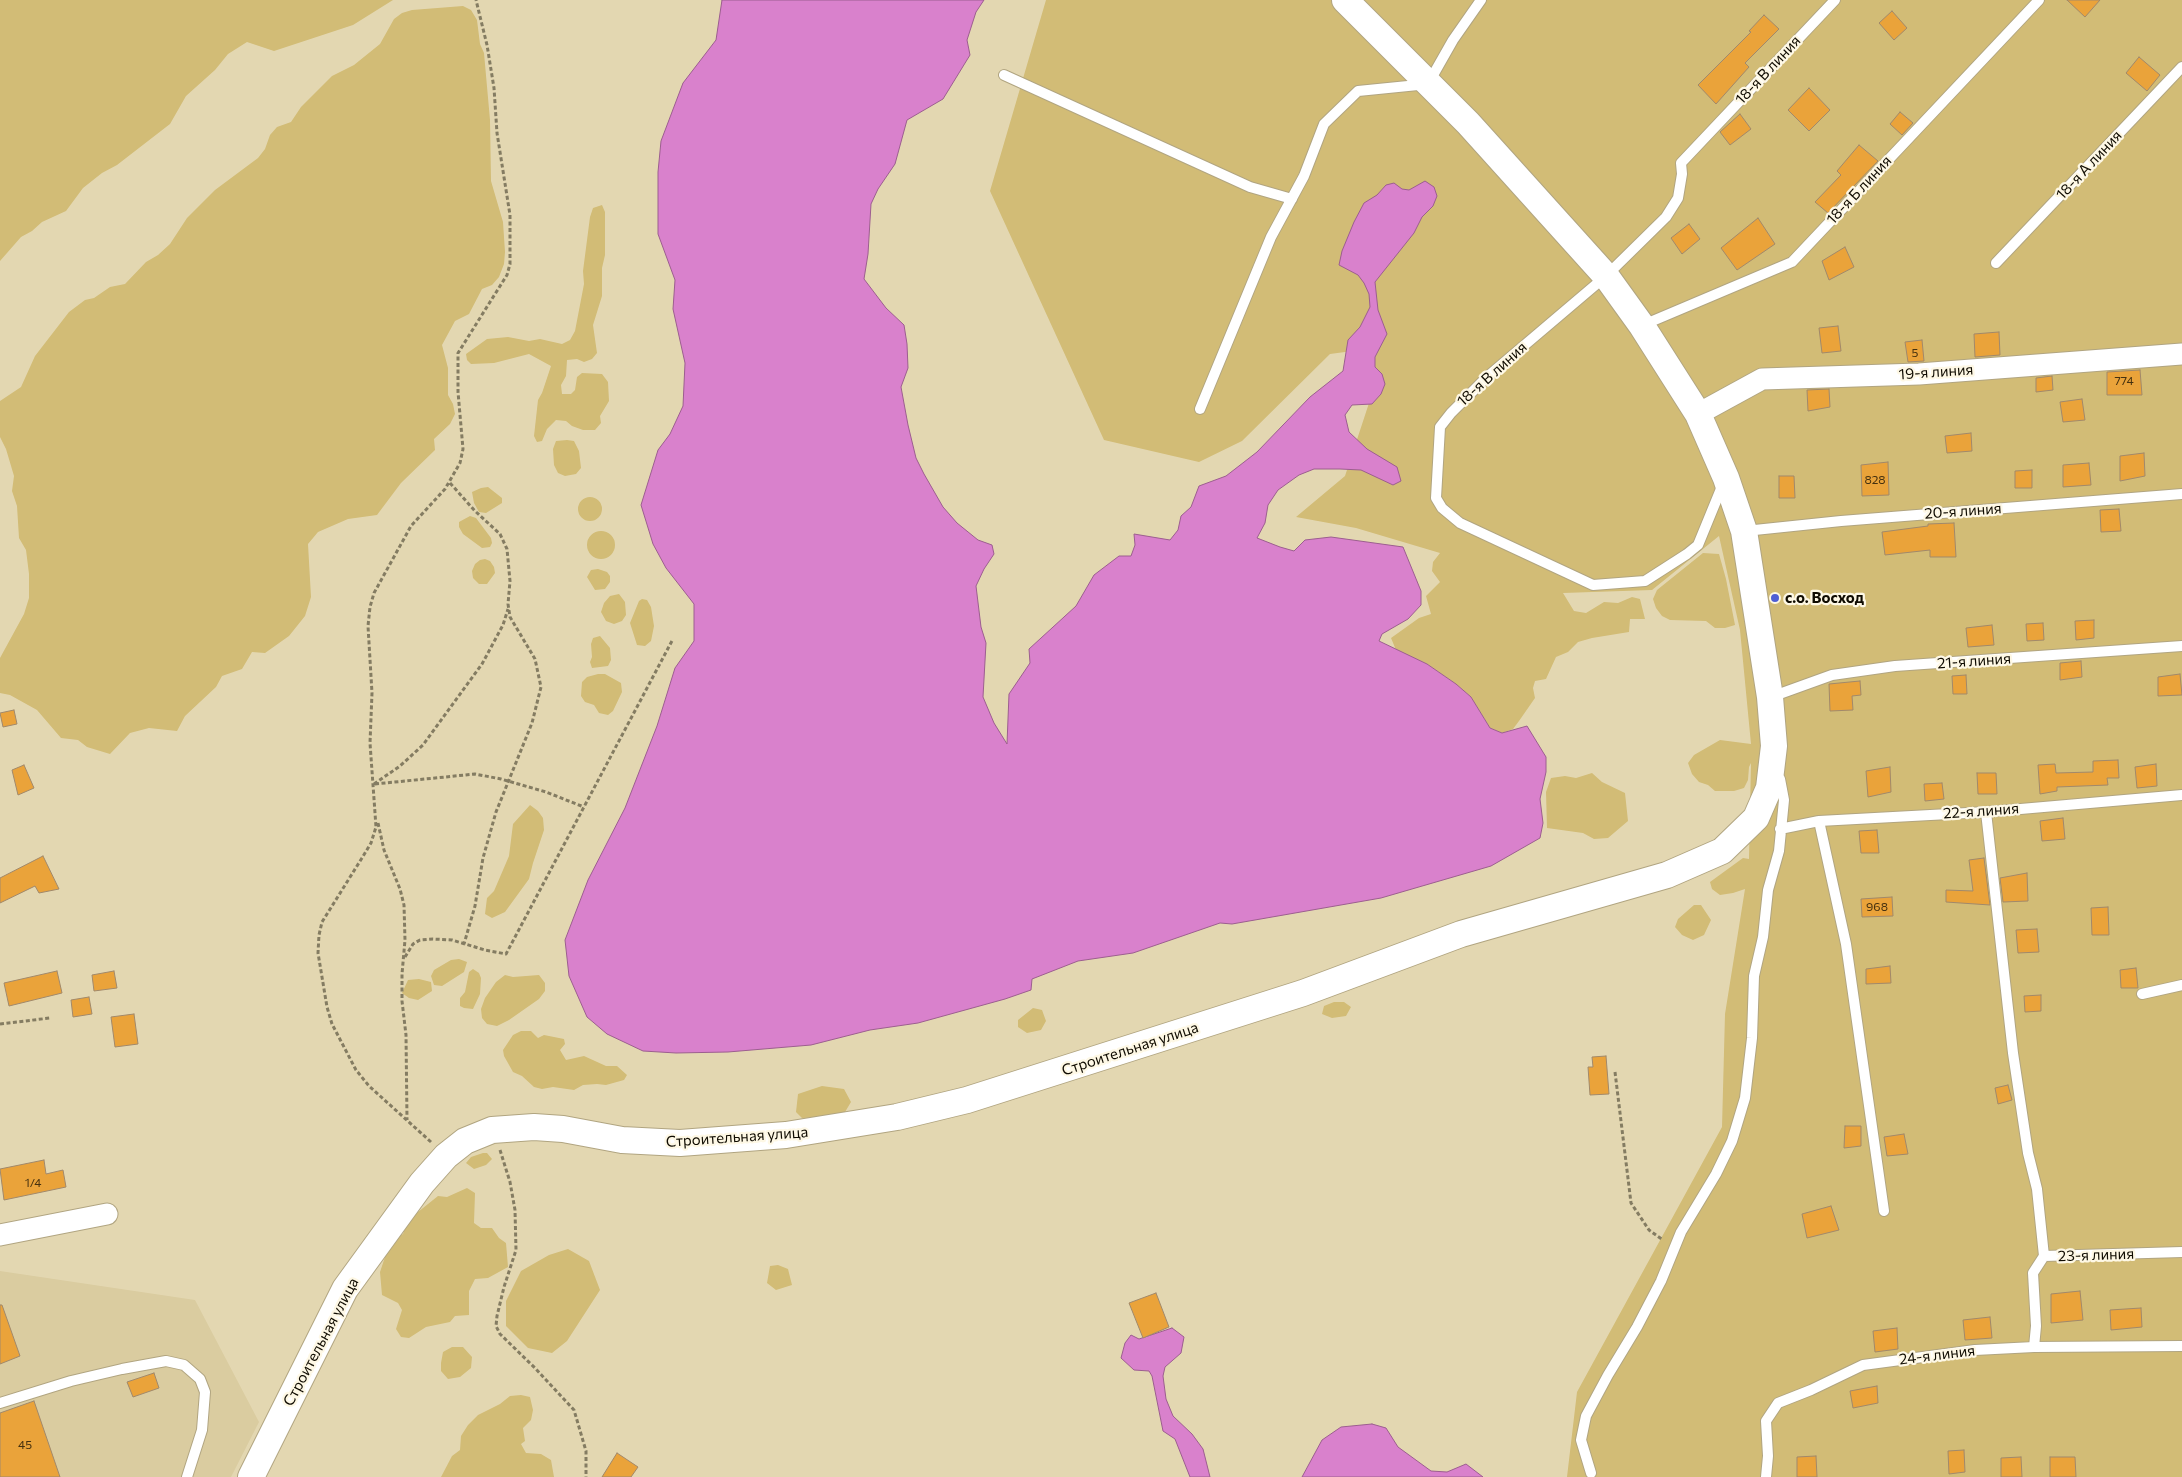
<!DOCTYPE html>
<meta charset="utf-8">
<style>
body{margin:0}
canvas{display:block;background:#e3d7b1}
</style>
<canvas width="2182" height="1477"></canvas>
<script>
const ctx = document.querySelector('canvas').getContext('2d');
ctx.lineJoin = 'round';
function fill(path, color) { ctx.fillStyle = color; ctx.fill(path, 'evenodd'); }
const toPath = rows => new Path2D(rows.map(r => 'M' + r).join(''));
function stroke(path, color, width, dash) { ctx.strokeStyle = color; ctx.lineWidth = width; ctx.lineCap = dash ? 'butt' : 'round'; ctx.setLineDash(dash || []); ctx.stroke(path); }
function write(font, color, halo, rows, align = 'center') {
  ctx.font = font + ' Commissioner,sans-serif'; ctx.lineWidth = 4.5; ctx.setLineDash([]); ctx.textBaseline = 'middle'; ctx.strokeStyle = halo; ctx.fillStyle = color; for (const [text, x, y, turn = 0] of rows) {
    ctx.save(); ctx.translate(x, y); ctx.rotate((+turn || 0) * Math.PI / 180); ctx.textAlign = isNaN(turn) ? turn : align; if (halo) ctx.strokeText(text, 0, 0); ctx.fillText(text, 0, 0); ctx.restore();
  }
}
const built = toPath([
 [0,1271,195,1300,259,1422,231,1477,0,1477]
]);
const green = toPath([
 [0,0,393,0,353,25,274,51,247,42,228,54,215,70,186,96,170,124,117,165,102,173,83,188,66,211,42,222,32,231,21,237,0,261],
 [1046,0,2182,0,2182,1477,1567,1477,1577,1392,1722,1127,1725,1014,1745,889,1733,893,1720,895,1712,889,1710,882,1743,858,1749,859,1751,763,1749,767,1748,780,1744,788,1734,791,1715,791,1708,785,1699,782,1692,774,1688,763,1694,755,1720,740,1751,744,1740,630,1719,536,1652,590,1563,593,1574,611,1586,613,1604,602,1618,603,1632,597,1640,599,1645,619,1630,619,1629,632,1592,638,1578,642,1568,652,1556,657,1546,679,1535,681,1533,688,1535,698,1519,721,1513,729,1502,733,1490,728,1471,697,1456,684,1427,664,1396,650,1391,638,1419,618,1431,614,1426,596,1440,582,1432,571,1433,562,1440,553,1356,528,1296,517,1345,476,1370,400,1375,348,1330,354,1242,441,1199,462,1104,440,990,191],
 [463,6,471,10,477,20,480,44,484,53,490,120,491,181,503,222,505,252,504,264,499,277,492,285,482,289,469,314,455,321,442,345,448,368,448,395,453,404,455,414,450,424,434,439,435,450,401,483,377,515,348,519,318,532,308,544,311,597,305,616,289,636,265,653,252,652,242,669,222,676,216,687,185,716,177,731,149,728,130,733,110,754,87,747,78,740,61,738,37,710,10,695,0,693,0,658,24,614,29,598,29,574,26,550,19,538,17,506,12,491,14,476,6,449,0,437,0,401,21,387,35,356,69,312,85,300,94,298,110,287,125,284,146,262,158,255,170,244,187,218,215,190,258,158,265,149,270,135,277,127,291,122,301,107,332,76,354,65,380,44,394,19,402,13,412,10],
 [602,205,605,212,605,255,602,268,602,296,593,325,597,353,592,359,584,362,577,359,567,360,566,376,561,385,562,394,571,394,575,390,577,377,582,373,602,374,608,382,609,401,600,416,601,423,595,430,583,430,572,426,566,421,556,420,547,429,542,441,537,442,534,436,538,400,542,393,551,366,529,354,494,363,471,364,467,360,466,354,487,339,508,337,529,341,540,339,562,344,570,340,575,331,584,284,583,271,590,217,593,208],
 [567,440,574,441,579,451,581,468,576,474,565,476,558,473,554,465,553,449,556,441],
 [488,487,502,498,502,503,486,513,479,512,474,503,472,492,481,488],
 '578 509a12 12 0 1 1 24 0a12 12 0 1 1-24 0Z',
 [470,516,476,518,491,538,492,543,490,547,482,548,463,534,459,527,459,522],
 '587 545a14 14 0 1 1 28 0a14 14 0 1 1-28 0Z',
 [1703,553,1719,554,1726,579,1735,625,1725,628,1715,628,1706,621,1670,620,1662,616,1656,608,1653,599,1657,590],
 [485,559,490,561,494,567,495,573,487,584,479,584,473,578,472,571,475,564,480,560],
 [598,569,607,572,610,576,610,582,605,589,595,590,587,577,591,570],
 [619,594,625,602,626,615,622,621,614,624,606,621,601,612,604,603,610,596],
 [642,599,647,600,651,607,654,626,651,641,645,646,637,645,630,623,639,601],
 [600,636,610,648,611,660,608,666,592,668,590,662,592,657,591,644,593,638],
 [598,674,605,674,621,683,622,692,613,711,608,715,599,713,594,705,585,702,581,696,582,682,587,677],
 [1592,773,1602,782,1625,793,1628,821,1608,838,1594,839,1583,833,1547,828,1546,792,1551,778,1565,776,1576,778],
 [530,805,538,811,543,818,544,830,533,863,529,879,505,912,492,918,485,914,487,898,494,891,509,856,513,824],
 [1694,905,1701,905,1711,920,1704,935,1693,940,1682,935,1675,927,1678,919],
 [459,959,467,962,464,972,442,986,434,985,431,976,434,970,451,960],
 [473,969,479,973,481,978,480,994,473,1009,464,1008,460,1006,460,998,465,992,469,972],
 [505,975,513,977,539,975,545,983,545,991,539,999,509,1020,497,1026,487,1024,482,1018,481,1009,485,998,496,982],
 [419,979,431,982,432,991,418,1000,409,998,402,993,408,980],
 [1334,1002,1344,1002,1351,1007,1346,1016,1332,1018,1322,1014,1324,1006],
 [1033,1008,1042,1010,1046,1021,1041,1030,1027,1033,1018,1027,1018,1020],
 [521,1031,531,1031,538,1038,544,1035,564,1039,565,1044,560,1050,566,1060,584,1056,606,1066,617,1066,627,1075,624,1080,606,1085,597,1084,583,1085,574,1090,553,1087,542,1089,534,1087,522,1076,513,1072,504,1056,503,1050,513,1035],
 [822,1086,844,1089,851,1102,845,1112,833,1117,802,1118,796,1112,798,1094],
 [483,1153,487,1153,492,1159,486,1165,474,1169,466,1163,471,1157],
 [467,1188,475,1193,474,1223,481,1228,492,1228,499,1238,506,1243,508,1267,488,1278,475,1279,469,1291,469,1315,455,1316,450,1322,426,1327,409,1338,401,1337,396,1329,402,1310,398,1303,382,1295,380,1272,390,1242,403,1234,408,1220,438,1196,447,1197],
 [568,1249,589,1261,600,1290,567,1341,552,1353,528,1348,506,1326,506,1301,521,1271,549,1255],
 [778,1265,788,1269,792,1285,776,1290,767,1283,770,1266],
 [452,1347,463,1347,472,1357,471,1368,460,1377,448,1379,441,1371,441,1363,443,1352],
 [521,1395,530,1397,533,1410,531,1420,523,1428,525,1441,521,1444,526,1453,541,1454,551,1460,554,1477,441,1477,452,1456,460,1450,461,1436,468,1425,478,1415,500,1404,510,1396]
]);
const water = toPath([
 [722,0,984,0,976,12,967,40,970,55,943,99,907,120,895,164,878,189,871,204,868,254,864,279,886,308,904,325,907,344,908,368,901,387,908,425,916,458,924,474,943,507,957,523,978,540,992,545,994,554,984,569,976,586,981,627,986,643,983,697,994,723,1007,744,1009,694,1030,663,1029,649,1076,606,1094,575,1119,556,1131,556,1135,545,1134,534,1170,540,1178,530,1181,516,1191,507,1199,486,1226,476,1257,452,1310,397,1343,371,1348,340,1360,327,1370,307,1369,294,1364,283,1358,275,1339,265,1342,251,1354,222,1364,203,1377,195,1386,185,1394,183,1402,189,1409,190,1425,181,1434,187,1437,196,1433,206,1422,217,1414,233,1375,282,1378,310,1387,334,1375,357,1375,367,1382,374,1385,384,1381,394,1372,404,1352,405,1345,415,1349,432,1367,449,1397,467,1401,481,1393,485,1361,470,1340,469,1314,469,1299,475,1278,490,1268,505,1265,523,1257,538,1280,547,1294,551,1305,540,1331,537,1403,547,1421,591,1421,605,1408,619,1382,634,1379,641,1427,664,1456,684,1471,697,1490,728,1502,733,1527,726,1546,757,1546,772,1540,799,1543,823,1540,838,1491,866,1381,898,1232,924,1220,923,1133,953,1078,961,1032,979,1031,990,1005,999,918,1023,870,1030,811,1045,728,1052,676,1053,643,1051,607,1034,587,1017,569,976,565,940,588,880,625,808,657,726,675,668,694,641,694,604,666,568,653,544,641,505,658,450,670,434,683,406,685,363,673,309,675,280,658,234,658,172,661,141,683,83,716,40,722,0],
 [1172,1328,1184,1337,1181,1353,1165,1367,1163,1376,1166,1399,1173,1416,1192,1434,1203,1449,1210,1477,1190,1477,1175,1439,1163,1431,1152,1376,1149,1371,1134,1370,1121,1358,1125,1343,1131,1335,1139,1339,1172,1328],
 [1372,1424,1386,1428,1398,1447,1431,1471,1447,1472,1466,1464,1483,1477,1302,1477,1322,1440,1341,1427,1372,1424]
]);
const building = toPath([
 [2067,0,2100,0,2085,17,2067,0],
 [1892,11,1907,28,1894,40,1879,23,1892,11],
 [1764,15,1779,29,1745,63,1749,67,1716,104,1698,85,1751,32,1749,31,1764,15],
 [2139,57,2160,75,2147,91,2126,73,2139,57],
 [1809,88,1830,110,1809,131,1788,110,1809,88],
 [1900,112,1913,123,1902,135,1890,124,1900,112],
 [1740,114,1751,129,1730,145,1720,132,1740,114],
 [1859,145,1878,161,1828,213,1815,202,1841,175,1837,171,1859,145],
 [1758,218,1775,244,1737,270,1721,248,1758,218],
 [1689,224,1700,239,1682,254,1671,238,1689,224],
 [1845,247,1854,267,1829,280,1822,261,1845,247],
 [1838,326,1841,351,1822,353,1819,328,1838,326],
 [1999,332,2000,355,1975,357,1974,334,1999,332],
 [1922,340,1924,361,1908,362,1905,342,1922,340],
 [2140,370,2142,395,2107,395,2107,372,2140,370],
 [2052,376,2053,390,2036,392,2036,378,2052,376],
 [1829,389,1830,407,1808,411,1807,390,1829,389],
 [2082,399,2085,420,2063,422,2060,402,2082,399],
 [1971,433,1972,451,1947,453,1945,436,1971,433],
 [2144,453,2145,476,2120,481,2120,456,2144,453],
 [1888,462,1889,495,1862,496,1861,465,1888,462],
 [2089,463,2091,485,2063,487,2063,465,2089,463],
 [2032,470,2032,488,2015,488,2015,471,2032,470],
 [1779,476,1794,476,1795,498,1779,498,1779,476],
 [2119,509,2121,531,2101,532,2100,510,2119,509],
 [1954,523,1956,557,1930,557,1930,550,1885,555,1882,532,1928,526,1928,524,1954,523],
 [2094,620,2094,638,2076,640,2075,621,2094,620],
 [2043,623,2044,640,2027,641,2026,624,2043,623],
 [1992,625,1994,645,1968,647,1966,628,1992,625],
 [2081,661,2082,677,2060,680,2060,663,2081,661],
 [2180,674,2182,695,2158,696,2158,677,2180,674],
 [1966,675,1967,694,1953,694,1952,676,1966,675],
 [1860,681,1861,695,1852,696,1853,710,1830,711,1829,684,1860,681],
 [14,710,17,724,3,727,0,713,14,710],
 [2118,760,2119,778,2107,778,2108,785,2057,787,2057,791,2040,794,2038,765,2055,764,2056,773,2093,772,2093,761,2118,760],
 [2156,764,2157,786,2137,788,2135,767,2156,764],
 [24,765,34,788,18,795,12,770,24,765],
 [1890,767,1891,792,1868,797,1866,771,1890,767],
 [1977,773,1996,773,1997,794,1978,794,1977,773],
 [1942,783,1944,799,1925,801,1924,784,1942,783],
 [2063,818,2065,839,2042,841,2040,821,2063,818],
 [1877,830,1879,853,1861,853,1859,831,1877,830],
 [43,856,59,889,39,893,35,886,0,903,0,878,43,856],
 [1984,858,1990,905,1946,902,1946,890,1973,891,1969,860,1984,858],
 [2027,873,2028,901,2003,902,2000,878,2027,873],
 [1892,897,1893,916,1862,917,1861,899,1892,897],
 [2108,907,2109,935,2092,935,2091,908,2108,907],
 [2037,929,2039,952,2018,953,2016,930,2037,929],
 [1890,966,1891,983,1866,984,1866,969,1890,966],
 [2136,968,2138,988,2121,988,2120,970,2136,968],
 [57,971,62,993,9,1006,4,983,57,971],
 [114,971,117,988,94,991,92,975,114,971],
 [2041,995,2041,1011,2025,1012,2024,996,2041,995],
 [89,997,92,1014,73,1017,71,1000,89,997],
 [134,1014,138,1044,115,1047,111,1017,134,1014],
 [1606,1056,1609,1094,1590,1095,1588,1067,1593,1067,1592,1057,1606,1056],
 [2008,1085,2012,1100,1998,1104,1995,1088,2008,1085],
 [1845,1126,1861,1126,1861,1146,1844,1148,1845,1126],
 [1904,1134,1908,1154,1887,1156,1884,1137,1904,1134],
 [44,1160,46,1174,63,1170,66,1187,4,1200,0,1169,44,1160],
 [1831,1206,1839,1230,1807,1238,1802,1214,1831,1206],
 [2080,1291,2083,1320,2051,1323,2051,1294,2080,1291],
 [1156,1293,1169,1327,1143,1338,1129,1303,1156,1293],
 [0,1305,2,1305,20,1356,0,1364,0,1305],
 [2141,1308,2142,1327,2111,1330,2110,1310,2141,1308],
 [1990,1317,1992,1338,1965,1340,1963,1320,1990,1317],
 [1897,1328,1898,1349,1875,1352,1873,1331,1897,1328],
 [154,1373,159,1388,133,1397,127,1382,154,1373],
 [1877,1386,1878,1403,1853,1408,1850,1391,1877,1386],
 [34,1401,60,1477,0,1477,0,1413,34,1401],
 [1964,1450,1965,1472,1949,1474,1948,1451,1964,1450],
 [617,1453,638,1467,631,1477,602,1477,617,1453],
 [1816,1456,1817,1477,1797,1477,1797,1457,1816,1456],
 [2021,1457,2022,1477,2001,1477,2001,1458,2021,1457],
 [2050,1457,2075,1457,2076,1477,2050,1477,2050,1457]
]);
const path = toPath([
 [450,483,475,511,500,534,507,549,510,581,508,604,510,617,535,659,541,687,532,723,496,812,483,858,475,906,464,944],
 [374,784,400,766,423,745,482,664,503,625,508,609],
 [375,784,475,774,501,779,546,792,584,807],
 [378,823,384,850,400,889,404,905,405,940,402,974,402,1001,406,1035,407,1120],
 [405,957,413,944,420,940,433,939,452,940,485,950,506,954,673,639],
 [0,1024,50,1018],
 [1615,1072,1631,1203,1649,1230,1663,1240],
 [431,1142,369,1086,356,1070,332,1024,327,1007,318,953,319,935,322,922,362,858,371,843,376,827,370,743,372,693,368,626,370,607,374,593,411,526,445,489,460,463,463,449,458,392,458,353,507,275,510,264,510,215,497,133,494,88,487,45,476,0],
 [500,1150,510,1182,515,1210,516,1250,504,1287,497,1316,496,1326,500,1334,535,1368,574,1410,586,1451,586,1477]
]);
const service = toPath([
 [1004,75,1250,187,1292,199],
 [1996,263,2182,67],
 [1643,325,1792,262,2039,0],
 [1200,409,1271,237,1304,176,1324,124,1358,91,1428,84,1453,40,1481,0],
 [1723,484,1698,545,1687,554,1645,581,1593,585,1460,523,1442,508,1436,498,1440,427,1451,413,1487,377,1606,276,1666,217,1678,198,1682,174,1681,163,1835,0],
 [1745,531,1841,521,2182,494],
 [1771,697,1832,675,1895,666,2182,646],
 [1986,812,2013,1053,2028,1153,2037,1189,2044,1256],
 [1819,821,1846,944,1884,1211],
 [1780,829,1819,821,1986,812,2182,795],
 [2142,994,2182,985],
 [2034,1347,2036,1326,2033,1273,2044,1256,2182,1252],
 [0,1403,71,1381,122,1369,166,1361,184,1365,200,1379,205,1392,202,1430,187,1477],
 [1591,1473,1581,1440,1586,1416,1608,1375,1637,1327,1661,1281,1681,1232,1716,1174,1732,1141,1745,1098,1752,1038,1754,976,1763,937,1768,890,1779,851,1784,800,1780,779],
 [1766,1477,1768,1456,1766,1421,1778,1403,1811,1390,1863,1365,1975,1350,2034,1347,2182,1346]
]);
const minor = toPath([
 [1698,414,1762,379,1919,374,2182,354],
 [0,1235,107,1214]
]);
const tertiary = toPath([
 [251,1477,345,1289,422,1183,446,1156,465,1141,492,1130,534,1127,563,1129,622,1140,680,1143,786,1135,897,1117,967,1100,1303,993,1461,934,1667,875,1722,851,1756,818,1769,788,1774,746,1770,697,1744,531,1726,478,1698,414,1642,326,1606,276,1468,123,1345,0]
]);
const markers = [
 [1775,598,5,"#4e5ed4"]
];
const numberNames = [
 ["5",1915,353],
 ["774",2124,381],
 ["828",1875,480],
 ["968",1877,907],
 ["1/4",33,1183],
 ["45",25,1445]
];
const streetNames = [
 ["18-я В линия",1768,70,-47],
 ["18-я А линия",2089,165,-47],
 ["18-я Б линия",1859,190,-47],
 ["19-я линия",1936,372,-4],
 ["18-я В линия",1492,374,-42],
 ["20-я линия",1963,511,-4],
 ["21-я линия",1974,661,-4],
 ["22-я линия",1981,811,-4],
 ["Строительная улица",1130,1049,-18],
 ["Строительная улица",737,1137,-4],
 ["23-я линия",2096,1255,-2],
 ["Строительная улица",321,1342,-62],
 ["24-я линия",1937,1355,-7]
];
const poiNames = [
 ["с.о. Восход",1785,598]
];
fill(built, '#dacca0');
fill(green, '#d2bc76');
fill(water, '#d981cc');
stroke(water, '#9c5e8f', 1);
fill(building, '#eaa33a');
stroke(building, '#a1896b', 1);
stroke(service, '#b1a581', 12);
stroke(minor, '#b1a581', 23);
stroke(tertiary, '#b1a581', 28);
stroke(path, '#847c62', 3, [4, 2.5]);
stroke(service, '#fff', 10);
stroke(minor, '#fff', 21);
stroke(tertiary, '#fff', 26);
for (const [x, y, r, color] of markers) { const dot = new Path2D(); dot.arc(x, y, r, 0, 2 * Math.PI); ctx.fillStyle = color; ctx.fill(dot); stroke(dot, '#fef8e5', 2); }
write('12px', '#46310f', null, numberNames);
write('15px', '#0f0b01', '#fef8e5', streetNames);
write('bold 15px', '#0f0b01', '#fef8e5', poiNames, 'left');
</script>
